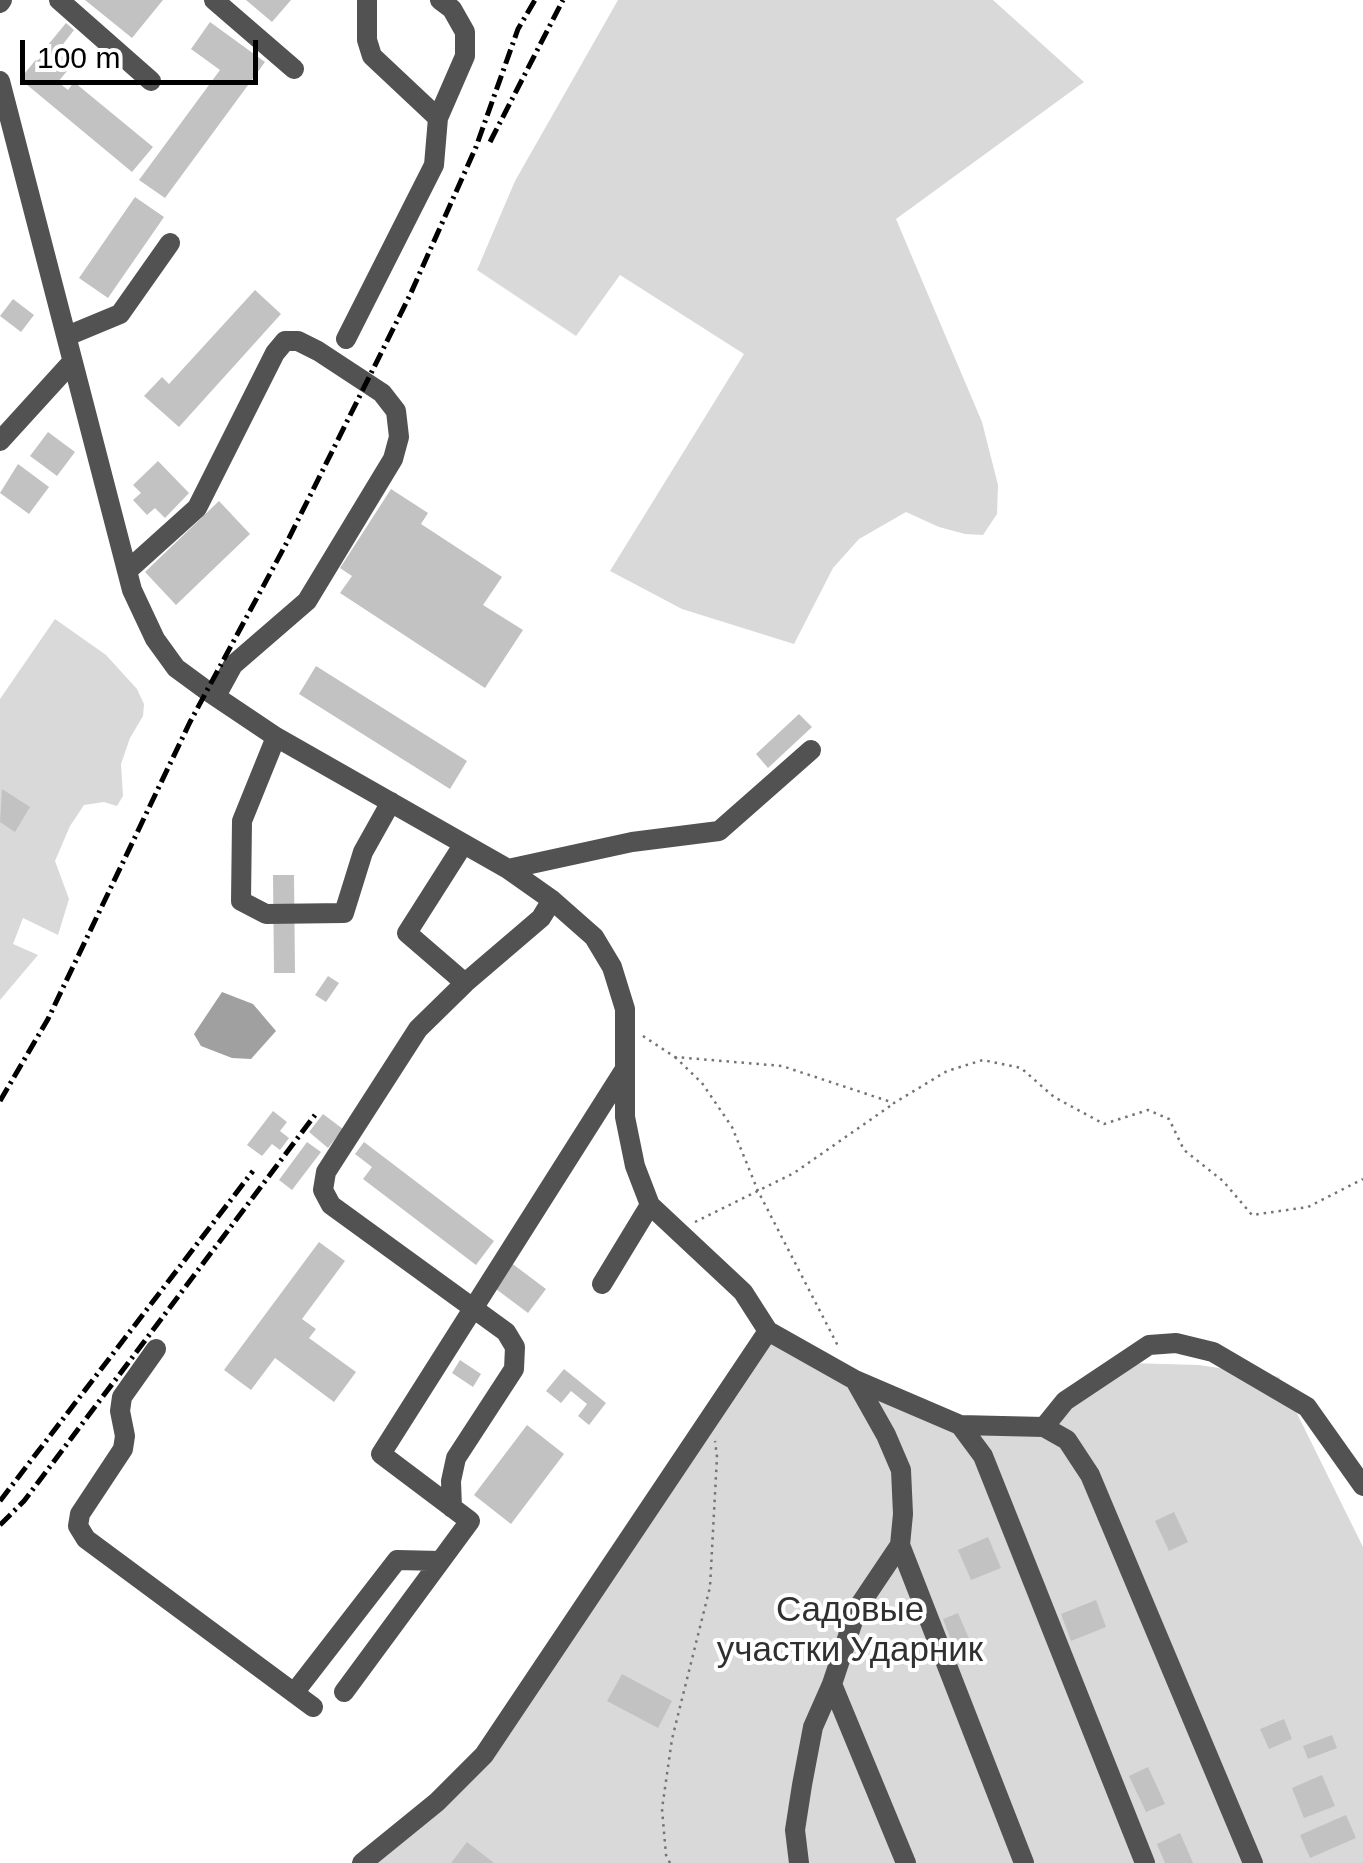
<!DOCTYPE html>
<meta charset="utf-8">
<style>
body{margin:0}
#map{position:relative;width:1363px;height:1863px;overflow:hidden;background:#fff;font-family:Arial,sans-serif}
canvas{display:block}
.scale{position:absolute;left:20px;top:40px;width:238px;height:45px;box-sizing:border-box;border:5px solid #000;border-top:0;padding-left:12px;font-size:30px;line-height:35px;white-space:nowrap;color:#000;-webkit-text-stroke:8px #fff;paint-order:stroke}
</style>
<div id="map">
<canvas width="1363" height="1863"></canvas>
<div class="scale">100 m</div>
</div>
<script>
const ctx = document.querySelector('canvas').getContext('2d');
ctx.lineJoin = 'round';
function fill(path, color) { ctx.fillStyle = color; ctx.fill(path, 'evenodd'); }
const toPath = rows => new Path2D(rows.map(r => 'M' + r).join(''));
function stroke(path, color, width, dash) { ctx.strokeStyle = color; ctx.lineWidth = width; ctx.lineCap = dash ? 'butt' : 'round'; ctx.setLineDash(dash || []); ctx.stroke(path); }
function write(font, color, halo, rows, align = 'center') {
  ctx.font = font + ' Arial,sans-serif'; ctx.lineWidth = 8; ctx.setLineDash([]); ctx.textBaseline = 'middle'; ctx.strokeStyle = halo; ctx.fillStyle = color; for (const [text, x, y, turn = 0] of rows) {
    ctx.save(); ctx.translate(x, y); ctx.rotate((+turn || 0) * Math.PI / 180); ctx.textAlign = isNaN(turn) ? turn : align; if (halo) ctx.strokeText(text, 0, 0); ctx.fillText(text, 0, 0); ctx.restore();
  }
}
const green = toPath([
 [618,0,993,0,1084,82,896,219,982,422,998,485,997,514,983,535,965,534,939,527,906,512,859,539,833,568,794,644,682,609,610,571,744,354,620,275,576,336,477,270,515,181],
 [55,619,106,655,137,689,144,704,143,716,130,738,121,764,123,796,117,806,104,802,84,805,70,826,55,861,69,899,58,935,23,918,13,944,38,955,0,1000,0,699],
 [768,1331,960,1425,1044,1427,1129,1363,1199,1365,1279,1377,1363,1547,1363,1863,362,1863,484,1755]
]);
const water = toPath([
 [222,992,253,1004,276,1031,251,1059,232,1058,201,1046,194,1034]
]);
const building = toPath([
 [85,0,163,0,132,38],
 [246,0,291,0,272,22],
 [210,22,265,62,165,198,139,180,220,70,191,49],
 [66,23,74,30,57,52,72,65,58,82,68,90,74,82,153,147,132,172,20,79],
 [135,197,164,217,108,298,79,278],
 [255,290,281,314,179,427,144,396,162,377,169,384],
 [13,299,34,315,21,332,0,316],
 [48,432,75,452,57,476,30,456],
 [158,461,189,493,165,518,155,508,147,515,133,500,141,493,133,485],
 [18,464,49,487,29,514,0,493],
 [391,489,428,513,421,524,502,577,483,605,523,630,485,688,340,593,352,576,340,568],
 [219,501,250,534,176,605,145,572],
 [316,666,467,761,450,789,299,694],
 [799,714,812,727,768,768,756,754],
 [2,789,30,807,15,832,0,822],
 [273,875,294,875,295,973,274,973],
 [328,976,339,983,326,1002,315,995],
 [273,1111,287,1122,280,1131,289,1138,280,1150,272,1144,262,1156,247,1145],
 [323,1114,343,1129,328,1148,309,1132],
 [307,1142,321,1152,292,1190,279,1180],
 [364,1142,494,1241,476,1265,363,1179,372,1167,355,1154],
 [319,1242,345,1261,302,1319,316,1329,309,1338,356,1372,334,1402,275,1358,251,1390,224,1370],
 [510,1262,546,1289,528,1313,492,1286],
 [460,1360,481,1374,473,1387,452,1373],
 [564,1369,606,1403,589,1425,578,1416,587,1404,571,1391,561,1403,546,1391],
 [527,1425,564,1454,511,1524,474,1495],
 [1174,1512,1188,1542,1169,1551,1155,1521],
 [988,1537,1001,1568,971,1580,958,1550],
 [1096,1600,1106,1627,1071,1641,1061,1614],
 [958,1613,973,1648,957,1655,943,1619],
 [622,1674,672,1701,658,1728,607,1701],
 [1284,1719,1292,1739,1269,1749,1260,1729],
 [1332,1735,1337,1748,1308,1759,1303,1746],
 [1148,1767,1165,1804,1146,1812,1129,1776],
 [1322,1775,1335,1806,1304,1818,1292,1788],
 [1346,1815,1356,1838,1310,1858,1300,1835],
 [1180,1833,1193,1863,1165,1863,1157,1844],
 [467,1842,494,1863,451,1863]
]);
const path = toPath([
 [643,1036,675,1057,782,1066,894,1103,947,1071,983,1060,1021,1068,1054,1097,1104,1124,1148,1110,1169,1119,1184,1150,1223,1181,1252,1215,1308,1207,1363,1179],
 [675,1057,702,1083,732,1127,758,1191,839,1348],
 [695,1222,794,1173,893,1104],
 [670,1863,666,1855,662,1809,672,1739,710,1587,717,1457,715,1441]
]);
const minor = toPath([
 [59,0,151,81],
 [214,0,294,69],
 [367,0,367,40,372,56,438,118],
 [0,3,2,0],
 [0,81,132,590,155,639,176,668,206,690,276,737,508,869,552,900,594,937,612,967,625,1009,625,1117,635,1166,650,1205,743,1292,768,1331,484,1755,437,1802,362,1863],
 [67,336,120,314,170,243],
 [346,339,434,165,438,118,465,56,465,32,452,9,440,0],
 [0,441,72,362],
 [127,571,197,508,275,353,285,341,298,341,318,351,382,393,396,411,399,437,393,459,307,601,233,665,216,696],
 [276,737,242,821,241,901,266,914,344,913,363,852,391,802],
 [463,845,407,933,465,983,541,918,552,900],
 [508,869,632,842,719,831,811,750],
 [602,1284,650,1205],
 [768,1331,855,1380,960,1425,1044,1427,1067,1440,1090,1475,1253,1863],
 [156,1349,122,1397,120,1411,125,1436,123,1449,80,1514,78,1526,86,1539,313,1707],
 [855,1380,886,1435,901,1470,903,1514,900,1545,1024,1863],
 [960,1425,983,1456,1145,1863],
 [1044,1427,1065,1401,1149,1345,1176,1343,1213,1352,1307,1407,1363,1486],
 [452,1508,451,1481,456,1458,514,1369,515,1347,506,1332,331,1205,323,1190,326,1172,418,1029,465,983],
 [900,1545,857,1609,832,1684,906,1863],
 [344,1692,470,1521,381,1454,623,1072],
 [294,1693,397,1560,440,1561],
 [799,1863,795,1830,802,1785,813,1727,832,1684]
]);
const rail = toPath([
 [490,142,563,0],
 [0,1101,48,1019,190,722,286,544,410,295,476,147,518,29,535,0],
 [0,1501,253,1171],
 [0,1525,24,1501,315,1115]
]);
const parkNames = [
 ["Садовые",850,1611],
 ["участки Ударник",850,1651]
];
fill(green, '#d9d9d9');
fill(water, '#a0a0a0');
fill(building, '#c2c2c2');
stroke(path, '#747474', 2.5, [2.5, 5]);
stroke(minor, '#525252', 20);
stroke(rail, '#000', 5, [15, 5, 2.5, 5]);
write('35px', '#303030', '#fff', parkNames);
</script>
